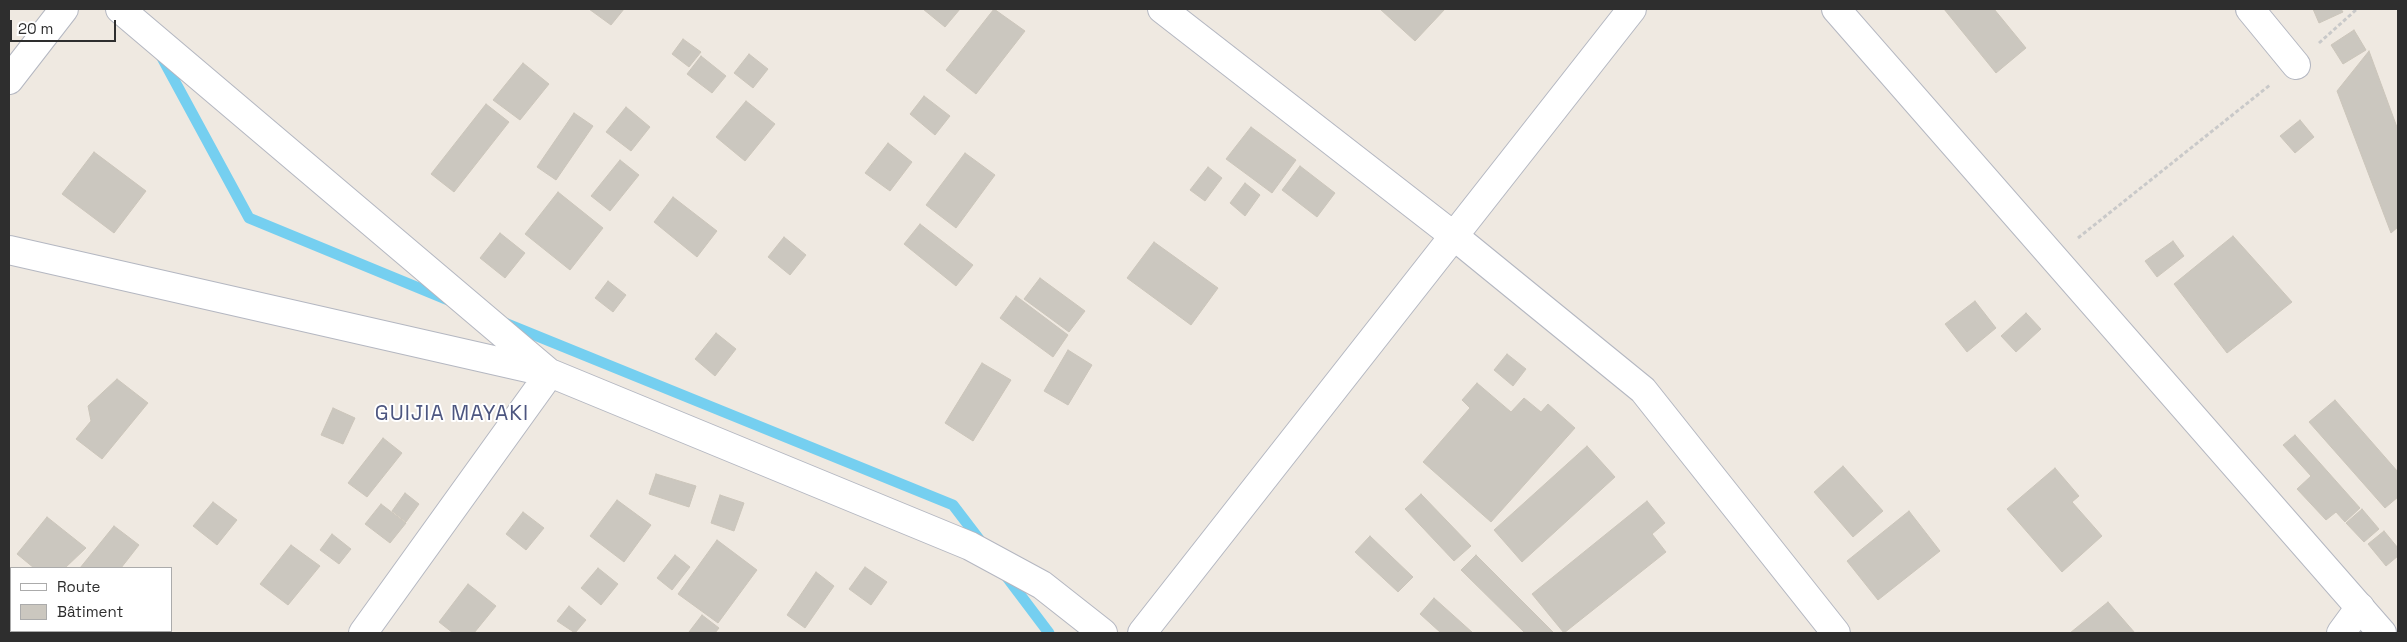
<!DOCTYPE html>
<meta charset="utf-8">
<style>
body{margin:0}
#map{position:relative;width:2407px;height:642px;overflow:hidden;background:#efe9e1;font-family:"Space Grotesk",sans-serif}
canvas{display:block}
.frame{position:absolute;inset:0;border:10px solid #2e2e2e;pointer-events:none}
.legend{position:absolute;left:10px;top:567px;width:162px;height:65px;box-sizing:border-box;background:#fff;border:1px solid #ababab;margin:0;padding:6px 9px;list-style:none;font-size:15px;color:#2e2e2e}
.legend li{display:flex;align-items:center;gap:10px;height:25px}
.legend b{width:25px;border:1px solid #ababab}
.scale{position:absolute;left:10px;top:20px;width:106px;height:22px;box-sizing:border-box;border:2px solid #2e2e2e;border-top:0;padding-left:6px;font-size:15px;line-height:18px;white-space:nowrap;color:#2e2e2e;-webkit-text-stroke:4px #fff;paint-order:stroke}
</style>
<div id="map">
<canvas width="2407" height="642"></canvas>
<div class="frame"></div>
<ul class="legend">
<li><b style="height:6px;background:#fff"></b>Route</li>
<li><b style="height:14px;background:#cbc7bf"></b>Bâtiment</li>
</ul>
<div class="scale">20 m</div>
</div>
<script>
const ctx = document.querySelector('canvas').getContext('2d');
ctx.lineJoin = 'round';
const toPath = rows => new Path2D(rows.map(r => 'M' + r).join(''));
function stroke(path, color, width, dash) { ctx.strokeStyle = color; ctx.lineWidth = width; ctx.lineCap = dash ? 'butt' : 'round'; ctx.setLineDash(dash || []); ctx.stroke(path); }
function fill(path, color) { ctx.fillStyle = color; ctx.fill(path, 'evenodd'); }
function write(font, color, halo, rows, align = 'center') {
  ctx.font = font + ' "Space Grotesk",sans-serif'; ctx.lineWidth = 4; ctx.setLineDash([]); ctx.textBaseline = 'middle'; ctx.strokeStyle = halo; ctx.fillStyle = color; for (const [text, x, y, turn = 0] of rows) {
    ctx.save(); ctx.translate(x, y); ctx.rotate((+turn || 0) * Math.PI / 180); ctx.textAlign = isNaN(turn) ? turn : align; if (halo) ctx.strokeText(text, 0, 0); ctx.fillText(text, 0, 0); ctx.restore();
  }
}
const stream = toPath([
 [160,54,249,218,448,300],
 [505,323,953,505,982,543],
 [1003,572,1049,633]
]);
const building = toPath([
 [589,9,624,9,611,25,589,9],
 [923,9,960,9,945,27,923,9],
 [994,9,1025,31,976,94,946,70,994,9],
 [1380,9,1445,9,1415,41,1380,9],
 [1944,9,1994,9,2026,48,1996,73,1944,9],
 [2313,9,2341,9,2343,12,2319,23,2313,9],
 [2354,30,2366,50,2343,64,2331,45,2354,30],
 [683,39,701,52,689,67,672,54,683,39],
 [2369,51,2398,130,2398,227,2391,233,2337,91,2369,51],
 [749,54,768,69,753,88,734,73,749,54],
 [701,56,726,76,712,93,687,74,701,56],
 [523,63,549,84,520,120,493,100,523,63],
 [924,96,950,116,935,135,910,114,924,96],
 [746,101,775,124,745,161,716,137,746,101],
 [486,104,509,122,454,192,431,174,486,104],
 [626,107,650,127,631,151,606,132,626,107],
 [574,113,593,126,556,180,537,167,574,113],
 [2300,120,2314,137,2295,153,2280,136,2300,120],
 [1251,127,1296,160,1272,193,1226,159,1251,127],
 [888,143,912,162,890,191,865,173,888,143],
 [94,152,146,191,114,233,62,194,94,152],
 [965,153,995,175,956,228,926,205,965,153],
 [620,160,639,175,610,211,591,196,620,160],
 [1300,166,1335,193,1317,217,1282,190,1300,166],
 [1208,167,1222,178,1205,201,1190,190,1208,167],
 [1245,183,1260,195,1245,216,1230,203,1245,183],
 [558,192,603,228,570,270,525,234,558,192],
 [673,197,717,231,697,257,654,222,673,197],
 [920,224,973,265,956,286,904,244,920,224],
 [500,233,525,253,505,278,480,258,500,233],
 [2233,236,2292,302,2227,353,2174,284,2233,236],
 [784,237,806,255,790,275,768,257,784,237],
 [2173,241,2184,256,2157,277,2145,261,2173,241],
 [1154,242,1218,288,1191,325,1127,278,1154,242],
 [1040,278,1085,311,1069,332,1024,299,1040,278],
 [608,281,626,295,613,312,595,298,608,281],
 [1016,296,1068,335,1053,357,1000,318,1016,296],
 [1975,301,1996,328,1967,352,1945,324,1975,301],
 [2026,313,2041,329,2016,352,2001,336,2026,313],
 [716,333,736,349,715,376,695,359,716,333],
 [1068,350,1092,365,1068,405,1044,391,1068,350],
 [1507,354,1526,369,1513,386,1494,370,1507,354],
 [982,363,1011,380,973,441,945,423,982,363],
 [117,379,148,403,102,459,76,439,91,421,88,406,117,379],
 [1477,383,1511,412,1524,398,1541,412,1548,404,1575,428,1491,522,1423,462,1470,408,1462,400,1477,383],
 [2335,400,2398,472,2398,497,2385,508,2309,422,2335,400],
 [333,408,355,418,343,444,321,435,333,408],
 [2295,435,2360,508,2345,522,2336,512,2326,520,2297,489,2311,476,2283,445,2295,435],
 [383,438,402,453,367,497,348,483,383,438],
 [1587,446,1615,477,1522,562,1494,530,1587,446],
 [1843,466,1883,511,1853,537,1814,492,1843,466],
 [2055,468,2079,496,2072,502,2102,536,2062,572,2007,509,2055,468],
 [656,474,696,486,689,507,649,494,656,474],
 [405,493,419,504,406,522,392,511,405,493],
 [1421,494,1471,546,1454,561,1405,509,1421,494],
 [720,495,744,503,734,531,711,523,720,495],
 [617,500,651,525,624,562,590,536,617,500],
 [1647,501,1665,523,1652,534,1666,552,1564,633,1532,594,1647,501],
 [213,502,237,520,217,545,193,526,213,502],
 [381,504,406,523,390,543,365,524,381,504],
 [2362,509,2379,529,2364,542,2346,523,2362,509],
 [1909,511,1940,551,1878,600,1847,561,1909,511],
 [523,512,544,528,526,550,506,534,523,512],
 [47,517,86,548,65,568,34,568,17,554,47,517],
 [114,526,139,545,121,568,80,568,114,526],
 [2384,531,2398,548,2398,556,2386,566,2368,544,2384,531],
 [332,534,351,549,339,564,320,550,332,534],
 [1370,536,1413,577,1398,592,1355,552,1370,536],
 [717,540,757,570,718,623,678,594,717,540],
 [291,545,320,566,288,605,260,584,291,545],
 [675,555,690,567,672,590,657,578,675,555],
 [1476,555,1554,633,1525,633,1461,570,1476,555],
 [865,567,887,582,871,605,849,589,865,567],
 [598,568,618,584,601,605,581,588,598,568],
 [816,572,834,586,805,628,787,615,816,572],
 [468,584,496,606,474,633,453,633,439,622,468,584],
 [1434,598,1473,633,1441,633,1420,614,1434,598],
 [2108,602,2135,633,2070,633,2108,602],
 [569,606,586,620,575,633,557,621,569,606],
 [702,615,719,628,715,633,689,632,702,615],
 [45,631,78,631,81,633,43,633,45,631]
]);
const path = toPath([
 [2319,43,2357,9],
 [2078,238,2270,85]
]);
const street = toPath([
 [120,9,547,371],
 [1162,9,1454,236,1643,390,1836,633],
 [2250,9,2296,65],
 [9,80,64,9],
 [9,250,550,373,970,546,1042,585,1103,633],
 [363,633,550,373],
 [1142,633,1632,9],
 [2341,633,2360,607]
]);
const secondary = toPath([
 [1836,9,2382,633]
]);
const quarterNames = [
 ["GUIJIA MAYAKI",452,414]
];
stroke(stream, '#75cff0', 11);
fill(building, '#cbc7bf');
stroke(building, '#cbc5ba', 1);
stroke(street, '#b4b7c1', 30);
stroke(secondary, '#b4b7c1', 30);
stroke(path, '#c9c9c9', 3, [4, 2.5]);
stroke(street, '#fff', 28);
stroke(secondary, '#fff', 28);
ctx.letterSpacing = '1px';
write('21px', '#4d5680', '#fff', quarterNames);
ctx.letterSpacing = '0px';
</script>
